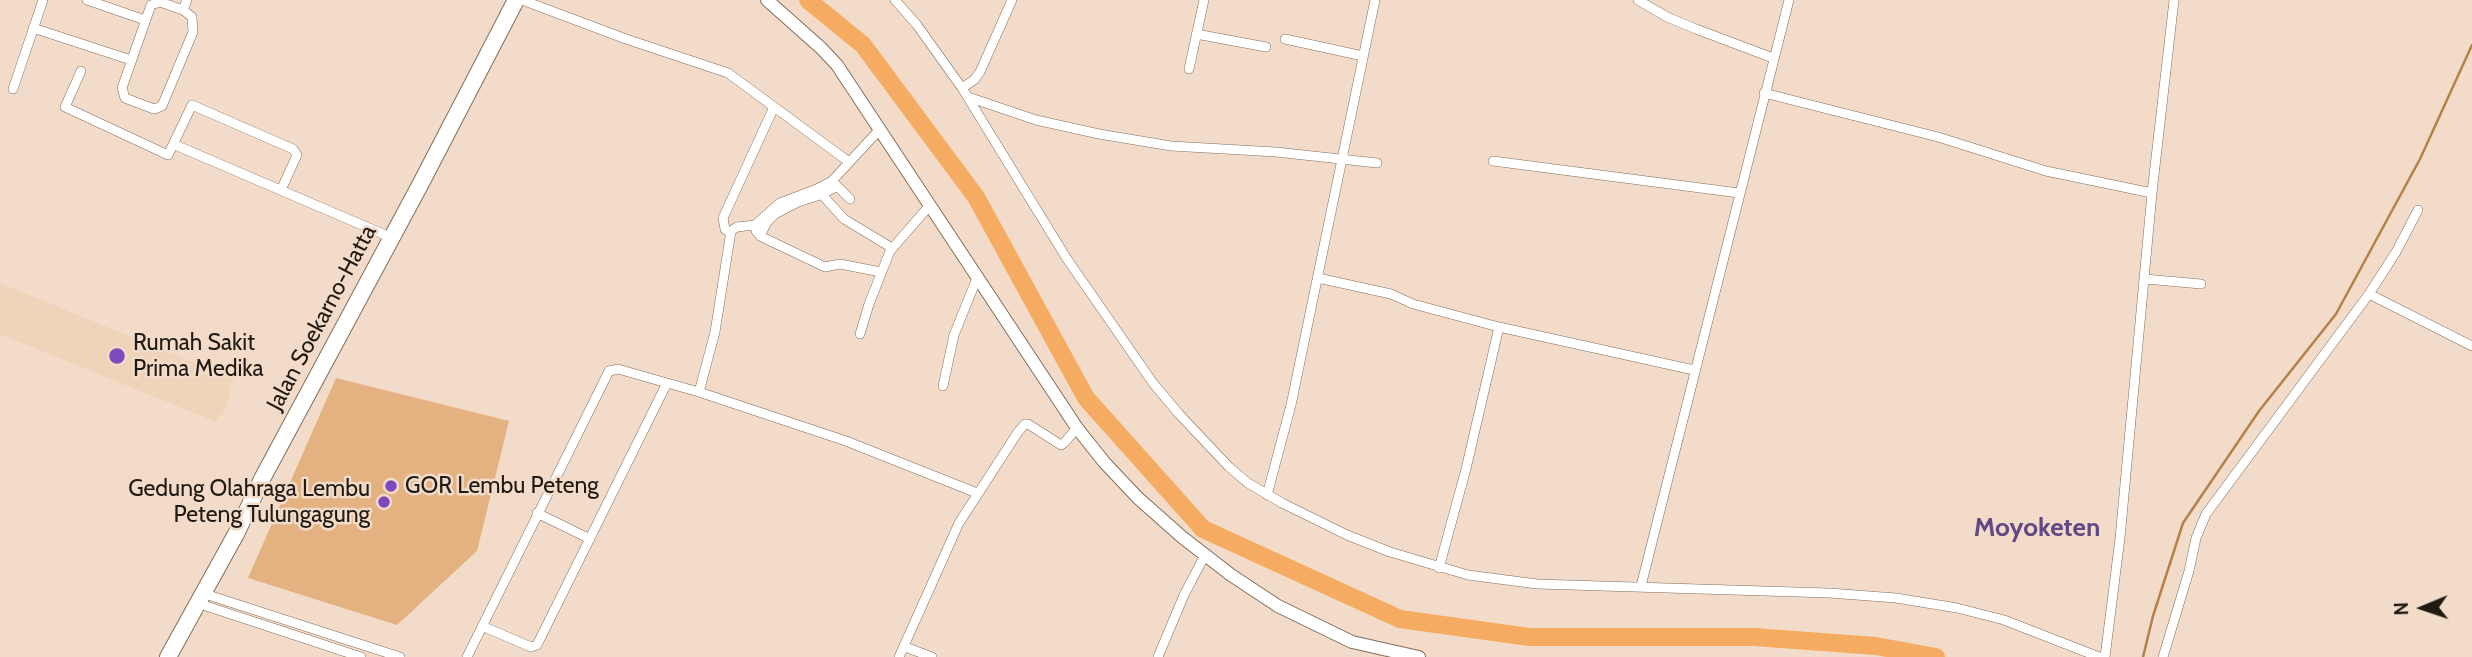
<!DOCTYPE html>
<style>
body{margin:0}
#map{position:relative;width:2472px;height:657px;overflow:hidden;background:#f2dcc9;font-family:Cabin,sans-serif}
canvas{display:block}
.north{position:absolute;left:2388px;top:573px;width:70px;height:70px;-webkit-text-stroke:5px #f2dcc9;paint-order:stroke;rotate:268deg;font-size:19px;font-weight:700;line-height:28px;text-align:center;color:#211a13}
.north::after{content:'';display:block;margin:auto;width:24px;height:32px;background:#211a13;clip-path:polygon(50% 0,100% 100%,50% 72%,0 100%)}
</style>
<div id="map">
<canvas width="2472" height="657"></canvas>
<div class="north">N</div>
</div>
<script>
const ctx = document.querySelector('canvas').getContext('2d');
ctx.lineJoin = 'round';
function fill(path, color) { ctx.fillStyle = color; ctx.fill(path, 'evenodd'); }
const toPath = rows => new Path2D(rows.map(r => 'M' + r).join(''));
function stroke(path, color, width, dash) { ctx.strokeStyle = color; ctx.lineWidth = width; ctx.lineCap = dash ? 'butt' : 'round'; ctx.setLineDash(dash || []); ctx.stroke(path); }
function write(font, color, halo, rows, align = 'center') {
  ctx.font = font + ' Cabin,sans-serif'; ctx.lineWidth = 5; ctx.setLineDash([]); ctx.textBaseline = 'middle'; ctx.strokeStyle = halo; ctx.fillStyle = color; for (const [text, x, y, turn = 0] of rows) {
    ctx.save(); ctx.translate(x, y); ctx.rotate((+turn || 0) * Math.PI / 180); ctx.textAlign = isNaN(turn) ? turn : align; if (halo) ctx.strokeText(text, 0, 0); ctx.fillText(text, 0, 0); ctx.restore();
  }
}
const built = toPath([
 [0,283,234,379,229,391,231,393,222,416,219,415,216,422,0,334]
]);
const green = toPath([
 [336,378,509,421,477,551,397,625,248,578]
]);
const stream = toPath([
 [2143,657,2153,616,2183,523,2259,411,2336,314,2420,159,2472,45]
]);
const river = toPath([
 [808,0,863,45,976,197,1086,398,1203,529,1400,619,1529,637,1754,637,1876,646,1936,657]
]);
const minor = toPath([
 [87,0,145,20],
 [522,0,626,39,728,73,849,162],
 [895,0,917,25,962,88,1067,259,1153,383,1179,414,1229,467,1248,483,1282,503,1347,535,1390,552,1468,575,1537,584,1829,593,1896,598,1957,608,2004,620,2099,657],
 [1638,0,1667,17,1696,29,1773,58],
 [183,10,160,2,151,5,122,88,125,98,154,109,162,106,193,32,192,17,183,10,187,0],
 [33,28,131,60],
 [1196,34,1266,47],
 [1285,39,1363,56],
 [1189,69,1204,0],
 [81,71,65,107,168,155,192,105,293,149,297,155,281,190],
 [962,88,974,80,980,72,1012,0],
 [13,89,43,0],
 [1764,93,1938,137,2046,171,2152,193],
 [968,97,1036,120,1099,134,1171,146,1276,152,1377,163],
 [173,144,390,237],
 [1493,161,1739,193],
 [834,183,850,199],
 [817,189,844,219,892,248],
 [755,225,756,231,762,237,825,267,840,264,881,272],
 [730,233,725,229,723,218,774,107],
 [760,236,767,222,775,214,798,202,820,195,836,187],
 [1318,278,1391,294,1413,304,1499,327,1694,370],
 [2145,279,2201,284],
 [2369,294,2472,346],
 [860,334,869,304,890,251,930,205],
 [943,386,954,335,977,278],
 [699,392,846,441,977,493],
 [1267,495,1291,405,1375,0],
 [537,513,590,539],
 [1439,568,1466,469,1499,327],
 [1641,586,1789,0],
 [202,593,400,657],
 [197,603,361,657],
 [482,626,531,647,537,645,667,383,699,392,715,332,731,231,737,227,755,225,780,203,817,189,832,181,880,129],
 [905,647,932,657],
 [467,657,609,371,618,369,667,383],
 [899,657,959,523,1018,432,1025,424,1028,424,1061,445,1064,443,1077,428],
 [1158,657,1184,595,1205,555],
 [2105,657,2120,538,2152,193,2174,0],
 [2163,657,2189,571,2196,538,2206,514,2369,294,2396,252,2418,210]
]);
const tertiary = toPath([
 [767,0,821,48,837,65,1077,428,1104,462,1138,498,1182,537,1231,575,1278,606,1352,642,1419,657]
]);
const trunk = toPath([
 [168,657,236,534,262,479,420,185,516,0]
]);
const markers = [
 [117,356,9,"#7e48bf"],
 [391,486,7,"#7e48bf"],
 [384,502,7,"#7e48bf"]
];
const streetNames = [
 ["Jalan Soekarno-Hatta",322,318,-62]
];
const poiNames = [
 ["Rumah Sakit",133,343],
 ["Prima Medika",133,369],
 ["GOR Lembu Peteng",405,486],
 ["Gedung Olahraga Lembu",370,489,"right"],
 ["Peteng Tulungagung",370,515,"right"]
];
const quarterNames = [
 ["Moyoketen",2037,528]
];
fill(built, '#efd4ba');
fill(green, '#e4b180');
stroke(stream, '#b5804a', 2.5);
stroke(river, '#f5ac62', 18);
stroke(minor, '#806d5b', 10);
stroke(tertiary, '#806d5b', 14);
stroke(trunk, '#806d5b', 18);
stroke(minor, '#fff', 9);
stroke(tertiary, '#fff', 12);
stroke(trunk, '#fff', 16);
for (const [x, y, r, color] of markers) { const dot = new Path2D(); dot.arc(x, y, r, 0, 2 * Math.PI); ctx.fillStyle = color; ctx.fill(dot); stroke(dot, '#f2dcc9', 2.5); }
write('23px', '#211a13', '#f2dcc9', streetNames);
write('23px', '#211a13', '#f2dcc9', poiNames, 'left');
write('bold 26px', '#624986', '#f2dcc9', quarterNames);
</script>
